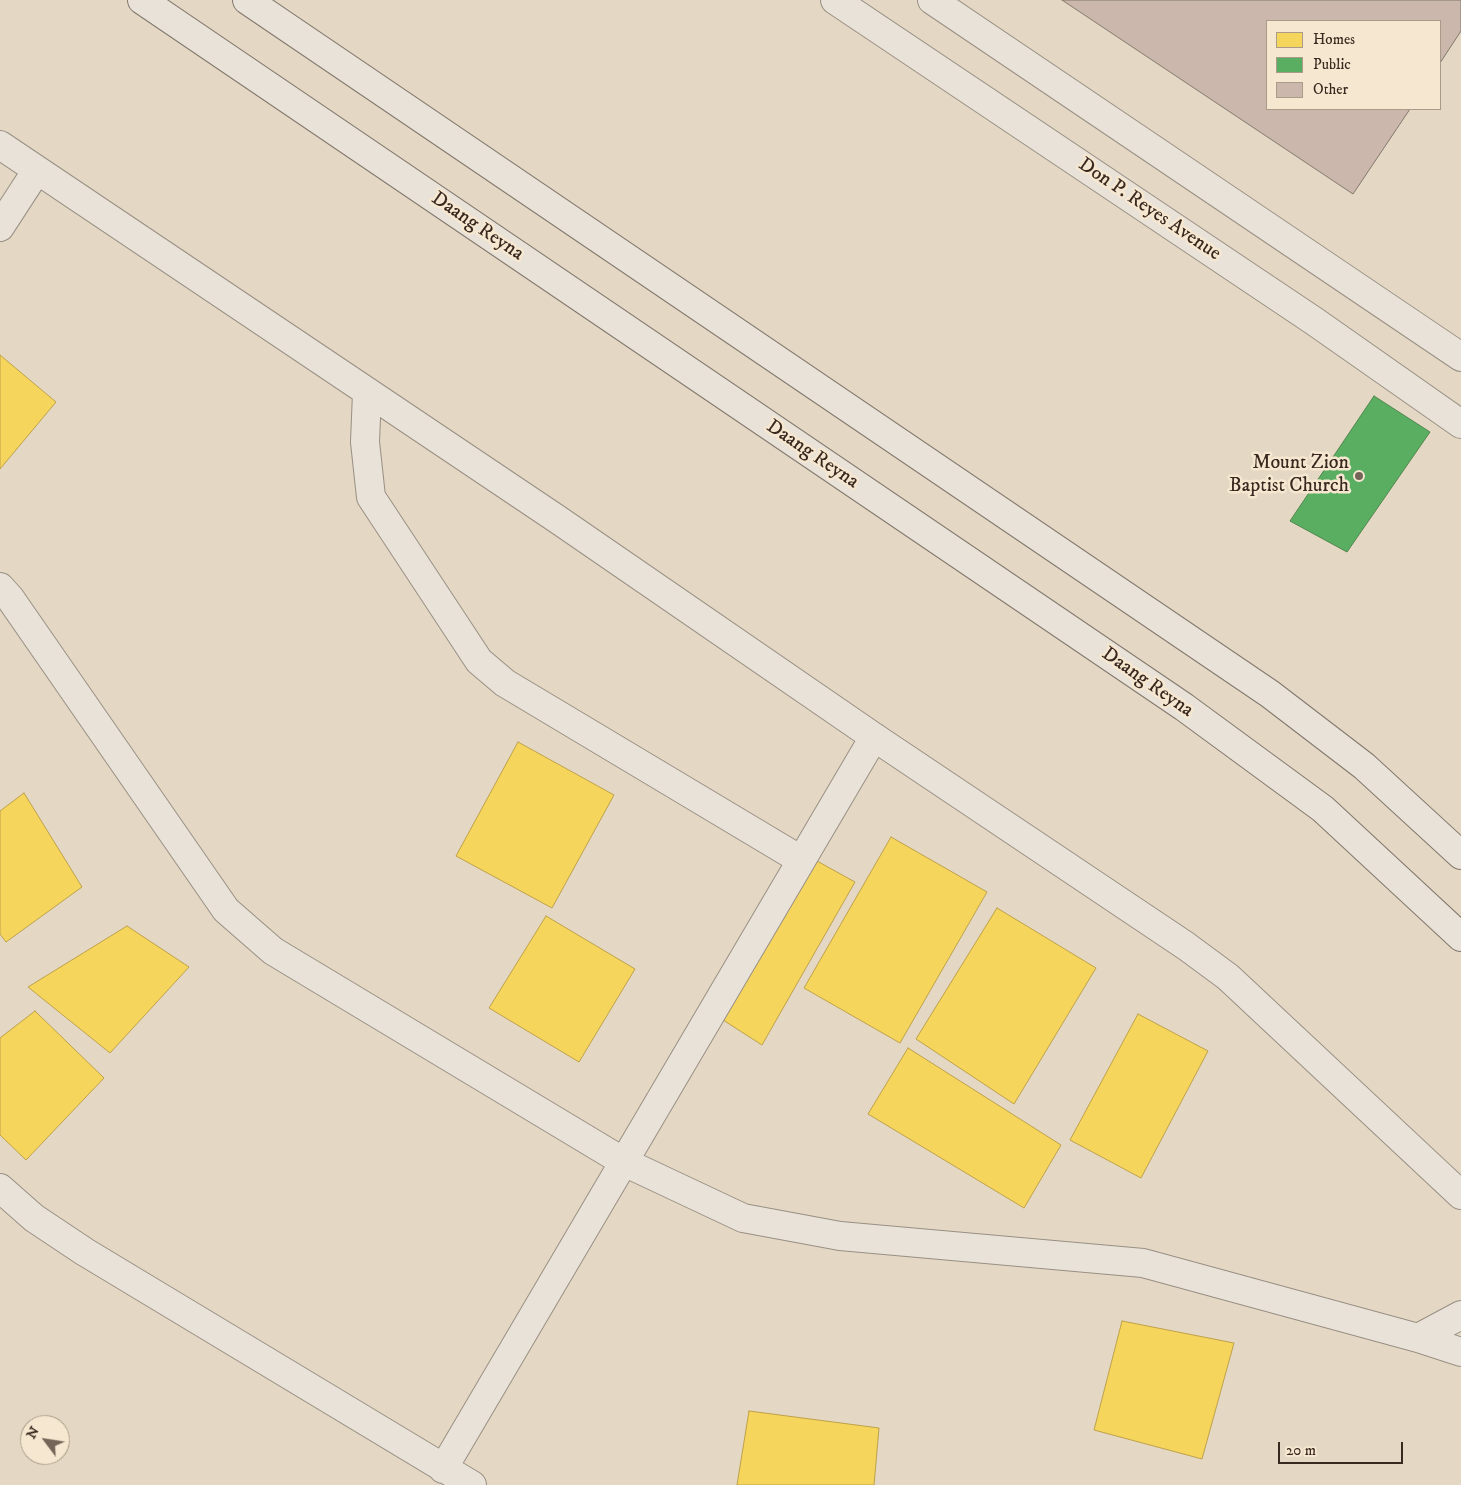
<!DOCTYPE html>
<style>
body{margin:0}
#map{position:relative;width:1461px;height:1485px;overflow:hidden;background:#e4d7c3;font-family:"IM FELL DW Pica",serif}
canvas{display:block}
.legend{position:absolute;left:1266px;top:20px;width:175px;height:90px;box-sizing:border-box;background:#f6e7d0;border:1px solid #aa9b89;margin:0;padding:6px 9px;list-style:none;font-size:15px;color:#39281f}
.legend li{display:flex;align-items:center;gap:10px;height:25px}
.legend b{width:25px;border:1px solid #aa9b89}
.north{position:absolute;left:20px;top:1415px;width:50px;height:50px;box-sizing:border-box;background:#f6e7d0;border:1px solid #aa9b89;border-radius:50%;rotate:301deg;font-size:14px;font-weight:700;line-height:20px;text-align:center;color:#39281f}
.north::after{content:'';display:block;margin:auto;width:18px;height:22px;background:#756558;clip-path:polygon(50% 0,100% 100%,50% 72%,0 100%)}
.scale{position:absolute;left:1278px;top:1442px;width:125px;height:22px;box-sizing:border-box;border:2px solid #39281f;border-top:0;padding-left:6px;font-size:15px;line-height:18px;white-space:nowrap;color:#39281f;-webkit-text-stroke:4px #f6e7d0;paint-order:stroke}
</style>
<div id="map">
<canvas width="1461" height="1485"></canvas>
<ul class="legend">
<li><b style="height:14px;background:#f6d55c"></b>Homes</li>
<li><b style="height:14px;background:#5aae61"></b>Public</li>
<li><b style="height:14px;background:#cbb7ab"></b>Other</li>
</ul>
<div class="north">N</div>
<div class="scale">20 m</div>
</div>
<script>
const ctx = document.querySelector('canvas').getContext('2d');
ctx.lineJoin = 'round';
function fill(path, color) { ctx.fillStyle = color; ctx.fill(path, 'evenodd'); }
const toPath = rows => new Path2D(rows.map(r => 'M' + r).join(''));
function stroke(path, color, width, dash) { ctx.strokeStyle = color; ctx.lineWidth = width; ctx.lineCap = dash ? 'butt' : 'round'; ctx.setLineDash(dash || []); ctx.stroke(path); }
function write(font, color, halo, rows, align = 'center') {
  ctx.font = font + ' "IM FELL DW Pica",serif'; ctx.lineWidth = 5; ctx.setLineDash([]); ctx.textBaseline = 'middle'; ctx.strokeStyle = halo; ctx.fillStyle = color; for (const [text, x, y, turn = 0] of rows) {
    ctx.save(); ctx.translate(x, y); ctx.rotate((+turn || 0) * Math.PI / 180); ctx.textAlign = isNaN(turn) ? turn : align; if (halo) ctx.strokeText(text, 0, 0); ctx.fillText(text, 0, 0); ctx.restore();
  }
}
const homes = toPath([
 [0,355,56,402,0,469,0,355],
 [518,742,614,795,552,908,456,856,518,742],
 [24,793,82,887,6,942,0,934,0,811,24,793],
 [891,837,987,892,900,1043,804,988,891,837],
 [817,861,855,882,762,1045,723,1020,817,861],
 [997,908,1096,968,1014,1104,916,1039,997,908],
 [546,916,635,969,579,1062,489,1008,546,916],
 [127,926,189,967,110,1053,28,987,127,926],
 [35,1011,104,1078,26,1160,0,1135,0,1038,35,1011],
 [1138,1014,1208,1051,1141,1178,1070,1140,1138,1014],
 [908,1048,1061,1145,1024,1208,868,1114,908,1048],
 [1122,1321,1234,1343,1202,1459,1094,1430,1122,1321],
 [749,1411,879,1428,874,1485,737,1485,749,1411]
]);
const public = toPath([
 [1374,396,1430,432,1347,552,1290,521,1374,396]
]);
const building = toPath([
 [1062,0,1461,0,1461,31,1440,63,1440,21,1267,21,1267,109,1410,109,1353,194,1062,0]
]);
const minor = toPath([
 [0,145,557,519,874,737,1186,946,1228,977,1461,1195],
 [0,227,37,170],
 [367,393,365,442,371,497,479,661,505,683,801,860],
 [0,587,10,598,226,910,273,951,624,1162,743,1218,840,1236,1143,1263,1418,1338,1461,1352],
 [0,1188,34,1218,85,1252,472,1485],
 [1418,1338,1461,1315],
 [443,1469,874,737]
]);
const tertiary = toPath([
 [835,0,1314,321,1461,424],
 [932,0,1461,357]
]);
const secondary = toPath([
 [142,0,1184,707,1323,809,1461,937],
 [247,0,1270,694,1364,766,1461,855]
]);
const markers = [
 [1359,476,5,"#756558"]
];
const streetNames = [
 ["Don P. Reyes Avenue",1149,210,34],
 ["Daang Reyna",477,227,34],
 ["Daang Reyna",812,455,34],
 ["Daang Reyna",1147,683,35]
];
const poiNames = [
 ["Mount Zion",1349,464],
 ["Baptist Church",1349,487]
];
fill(homes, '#f6d55c');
stroke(homes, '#bda14a', 1);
fill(public, '#5aae61');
stroke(public, '#50864d', 1);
fill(building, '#cbb7ab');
stroke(building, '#82786d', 1);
stroke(minor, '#999084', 30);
stroke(tertiary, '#999084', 30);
stroke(secondary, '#82786d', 30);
stroke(minor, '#e9e2d8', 28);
stroke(tertiary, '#e9e2d8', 28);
stroke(secondary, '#e9e2d8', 28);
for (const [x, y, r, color] of markers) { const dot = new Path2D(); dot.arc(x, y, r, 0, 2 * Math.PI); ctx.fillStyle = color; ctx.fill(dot); stroke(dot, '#f6e7d0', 2); }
write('20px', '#39281f', '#f6e7d0', streetNames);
write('20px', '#39281f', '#f6e7d0', poiNames, 'right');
</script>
